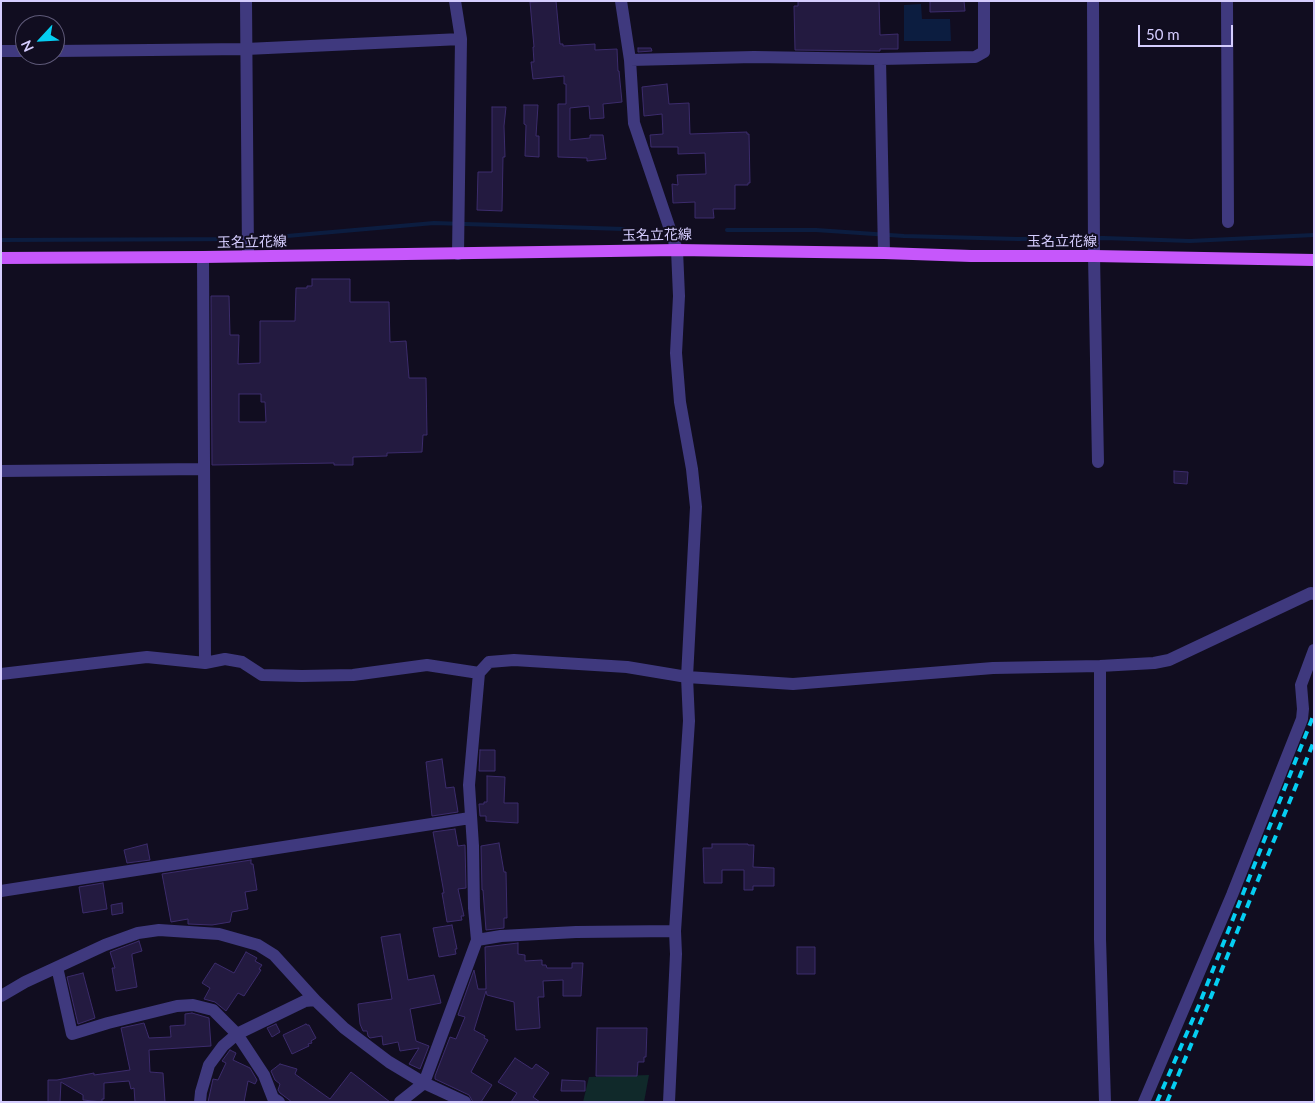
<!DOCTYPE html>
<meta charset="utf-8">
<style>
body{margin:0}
#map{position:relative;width:1315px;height:1103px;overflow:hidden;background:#110d20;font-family:Lato,sans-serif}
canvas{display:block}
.frame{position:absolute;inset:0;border:2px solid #d5cdfe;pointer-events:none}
.north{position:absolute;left:15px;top:15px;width:50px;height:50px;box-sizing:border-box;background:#110d20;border:1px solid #5f5a79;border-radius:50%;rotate:245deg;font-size:14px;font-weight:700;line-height:20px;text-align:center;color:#d5cdfe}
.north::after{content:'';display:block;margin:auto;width:18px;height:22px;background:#05cef2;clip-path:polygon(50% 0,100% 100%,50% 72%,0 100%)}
.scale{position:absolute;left:1138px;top:25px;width:95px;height:22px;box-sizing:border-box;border:2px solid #d5cdfe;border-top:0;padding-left:6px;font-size:15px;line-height:18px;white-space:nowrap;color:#d5cdfe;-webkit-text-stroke:4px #110d20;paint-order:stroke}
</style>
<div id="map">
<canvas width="1315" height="1103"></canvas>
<div class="frame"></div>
<div class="north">N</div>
<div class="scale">50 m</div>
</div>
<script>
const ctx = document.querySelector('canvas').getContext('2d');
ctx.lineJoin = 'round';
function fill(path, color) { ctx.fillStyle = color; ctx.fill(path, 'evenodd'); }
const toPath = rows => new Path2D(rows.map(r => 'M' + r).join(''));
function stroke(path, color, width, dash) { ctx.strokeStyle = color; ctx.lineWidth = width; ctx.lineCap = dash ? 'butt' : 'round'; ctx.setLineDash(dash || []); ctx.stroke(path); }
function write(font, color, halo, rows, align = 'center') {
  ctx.font = font + ' Lato,"Noto Sans JP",sans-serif'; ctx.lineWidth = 4; ctx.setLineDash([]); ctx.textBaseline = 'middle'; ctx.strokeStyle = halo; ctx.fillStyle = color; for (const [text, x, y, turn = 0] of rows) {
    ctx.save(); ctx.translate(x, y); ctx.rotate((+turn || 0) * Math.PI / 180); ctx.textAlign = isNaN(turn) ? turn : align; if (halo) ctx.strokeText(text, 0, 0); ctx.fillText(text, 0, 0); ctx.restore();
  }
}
const green = toPath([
 [649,1075,644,1102,583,1102,589,1077]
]);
const water = toPath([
 [921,4,922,19,950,19,951,41,904,41,904,5]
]);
const stream = toPath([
 [727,230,816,230,904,236,1018,239,1104,238,1190,241,1314,235],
 [1,240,253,239,434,223,624,229]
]);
const building = toPath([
 [556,1,560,44,563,44,563,46,595,44,595,50,617,49,618,71,619,71,622,102,603,104,604,118,590,119,589,106,570,108,570,140,590,138,590,135,603,135,606,159,587,161,587,158,558,157,558,104,566,104,566,84,564,84,564,76,533,79,531,62,534,62,533,47,534,47,530,2,556,1],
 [798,1,879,1,880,35,898,34,898,49,880,49,880,51,795,50,794,6,798,6,798,1],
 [930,1,964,1,965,11,930,12,930,1],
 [638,48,651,48,652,51,638,52,638,48],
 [667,84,669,104,689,103,690,134,747,132,747,134,749,134,750,183,748,183,748,185,735,185,735,209,713,209,714,218,695,218,695,202,673,203,672,184,678,185,677,175,706,174,705,153,678,154,678,147,651,147,650,135,663,134,662,114,644,116,642,87,667,84],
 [524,105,538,105,536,136,539,136,539,157,525,156,526,125,524,124,524,105],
 [492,107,506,107,504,126,505,157,503,157,502,211,477,210,478,172,492,172,492,107],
 [312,279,350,279,350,302,389,302,390,342,406,341,409,378,426,378,427,435,423,435,422,452,387,453,387,456,353,457,353,465,334,465,334,463,212,465,211,296,229,296,230,335,239,335,238,364,260,363,260,321,295,321,296,288,307,288,307,286,312,286,312,279],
 [239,394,261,394,261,402,265,402,266,422,239,422,239,394],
 [1174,471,1188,472,1187,484,1174,483,1174,471],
 [480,750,495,750,495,771,479,771,480,750],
 [442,759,446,788,454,787,458,812,432,816,426,762,442,759],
 [487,776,505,777,504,803,518,803,518,823,486,821,486,816,480,816,479,804,484,804,484,802,487,802,487,776],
 [455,829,458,846,465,845,466,888,458,889,464,916,461,916,462,920,447,922,442,893,444,893,433,832,455,829],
 [499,843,504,872,506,872,507,918,504,918,504,928,486,930,483,890,482,890,481,846,499,843],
 [147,844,150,860,127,863,124,850,147,844],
 [712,844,748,844,748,845,754,845,753,867,774,868,774,886,753,886,753,890,744,890,744,870,722,870,722,883,704,883,703,848,712,848,712,844],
 [251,860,251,864,253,864,257,890,245,892,248,909,232,912,230,922,212,925,188,924,188,919,171,922,162,874,251,860],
 [103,883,107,909,83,913,79,887,103,883],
 [122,903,123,913,112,915,111,905,122,903],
 [452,925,457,949,455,949,456,954,439,957,433,928,452,925],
 [400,934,408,980,434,975,441,1003,410,1009,416,1041,429,1046,420,1069,409,1064,419,1048,400,1051,398,1042,383,1045,382,1036,370,1038,368,1036,367,1031,363,1031,360,1024,358,1004,392,999,381,937,400,934],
 [139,941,142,951,132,954,132,956,137,987,116,991,112,968,115,968,110,952,139,941],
 [518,943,518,954,525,955,525,961,542,960,542,965,546,965,547,968,572,968,572,963,583,963,581,996,563,996,563,980,543,981,544,997,538,997,540,1028,516,1030,514,1002,487,995,486,991,474,1030,485,1036,484,1038,488,1040,471,1072,492,1085,481,1102,473,1102,469,1095,435,1079,435,1076,450,1037,456,1039,465,1017,458,1015,474,970,478,989,486,989,485,947,518,943],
 [797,947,815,947,815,974,797,974,797,947],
 [246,952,257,958,255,961,262,965,259,969,261,970,244,996,238,993,226,1011,215,1002,204,999,210,988,202,983,215,963,234,973,246,952],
 [83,973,95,1018,78,1024,67,977,83,973],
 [192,1013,209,1018,211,1046,149,1050,150,1072,163,1073,165,1102,135,1102,134,1088,131,1089,129,1081,104,1083,104,1099,102,1099,102,1102,83,1100,83,1095,61,1082,60,1102,48,1102,48,1080,57,1080,94,1073,94,1075,130,1070,121,1028,144,1023,149,1038,171,1037,170,1026,185,1025,185,1014,192,1013],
 [276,1024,280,1032,272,1037,267,1028,276,1024],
 [306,1024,307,1025,309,1025,316,1038,311,1041,312,1043,308,1044,309,1046,292,1054,283,1035,306,1024],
 [597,1028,647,1028,646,1057,644,1057,644,1062,638,1062,637,1076,596,1076,597,1028],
 [230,1050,236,1053,233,1060,250,1068,257,1080,255,1084,248,1081,244,1102,208,1102,213,1079,218,1080,226,1063,222,1061,230,1050],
 [515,1058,532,1069,536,1064,549,1073,533,1097,540,1102,511,1102,517,1093,498,1082,515,1058],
 [280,1064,297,1069,295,1074,330,1099,351,1072,390,1102,292,1102,280,1093,278,1090,280,1084,275,1080,271,1071,280,1064],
 [562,1080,585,1081,585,1091,561,1091,562,1080]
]);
const minor = toPath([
 [246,1,248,256],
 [455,1,461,39,458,254],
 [621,1,630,60,634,123,677,250,679,296,676,353,680,402,692,469,696,507,687,677,689,721,675,931,676,954,669,1102],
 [1093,1,1094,256,1098,462],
 [1227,1,1228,222],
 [1,51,25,51],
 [55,51,246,49,461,39],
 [880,59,884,253],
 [630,60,754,57,880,59,975,57,984,52,984,1],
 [203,257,205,663],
 [1,471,204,469],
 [1100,666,1100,939,1105,1102],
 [1,674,147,657,205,663,225,659,242,662,262,675,302,676,353,675,427,665,479,673],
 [1,891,470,818],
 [477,940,501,936,576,932,675,931],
 [57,967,72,1034,108,1023,177,1006,193,1005,213,1010,237,1034,264,1075,273,1098,279,1102],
 [1,996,25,982,105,945,138,933,159,930,219,934,258,945,274,955,315,1000,344,1028,389,1062,424,1083,465,1102],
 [200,1102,201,1092,209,1065,223,1046,237,1034,305,1001,315,1000],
 [400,1102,424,1083,477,940,474,908,473,846,469,785,479,673,489,662,514,660,627,667,687,677,793,684,993,668,1100,666,1154,663,1169,660,1311,593,1314,594],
 [1144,1102,1232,895,1302,719,1303,709,1301,685,1314,650]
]);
const major = toPath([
 [1,258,203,257,677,250,884,253,971,256,1094,256,1314,260]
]);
const rail = toPath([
 [1157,1102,1199,1005,1314,714],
 [1167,1102,1206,1009,1314,741]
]);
const streetNames = [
 ["玉名立花線",657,235,-1],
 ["玉名立花線",1062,241],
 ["玉名立花線",252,242,-1]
];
fill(green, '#10292a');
fill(water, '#0c1d40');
stroke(stream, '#0c1d40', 4);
fill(building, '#231a40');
stroke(building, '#3c2c6c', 1);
stroke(minor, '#3f397e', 12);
stroke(major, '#c657fb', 12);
stroke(rail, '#05cef2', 4, [8, 6]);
write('14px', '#d5cdfe', '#110d20', streetNames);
</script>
